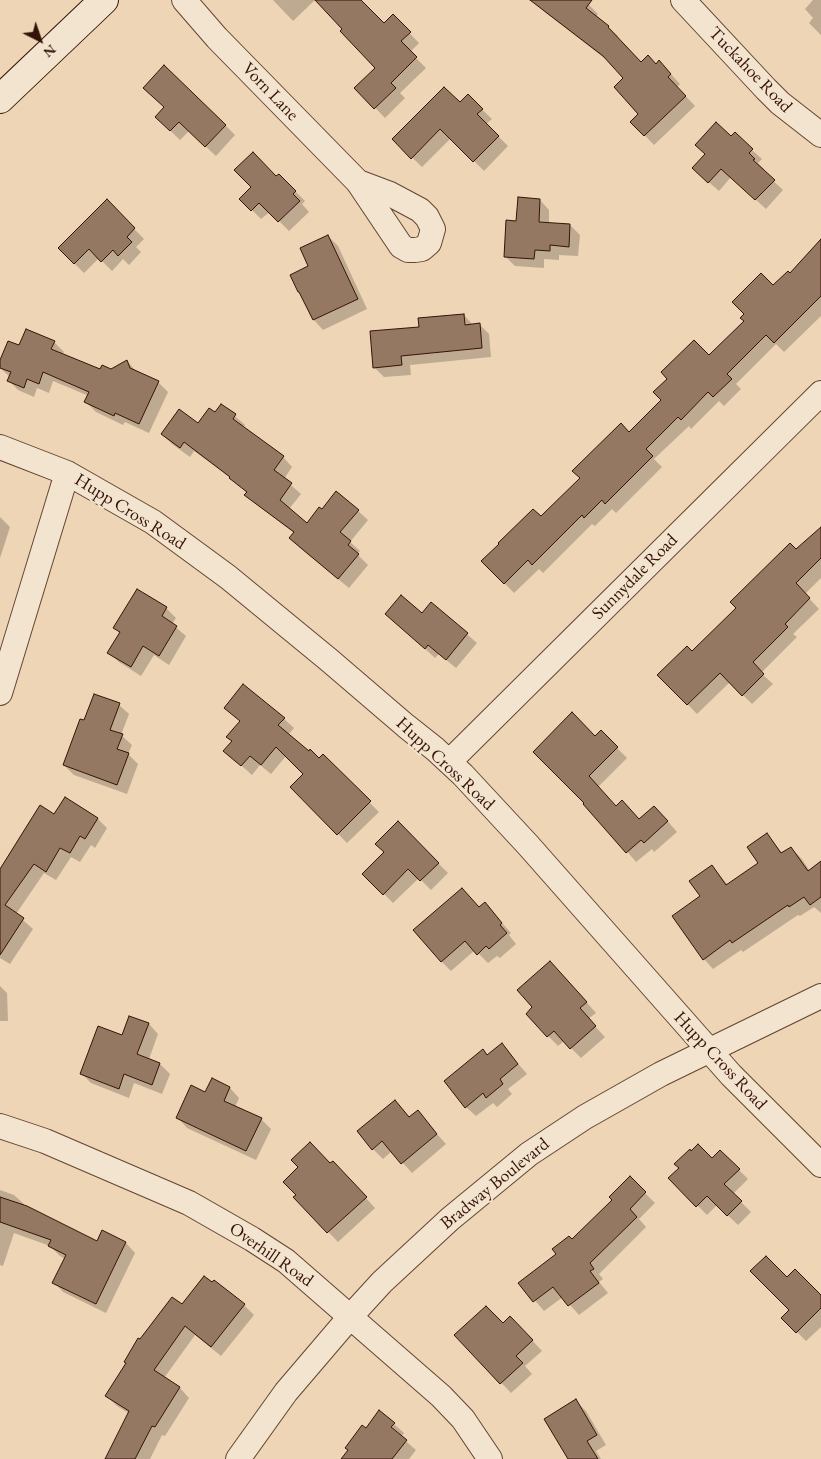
<!DOCTYPE html>
<style>
body{margin:0}
#map{position:relative;width:821px;height:1459px;overflow:hidden;background:#edd5b5;font-family:"EB Garamond",serif}
canvas{display:block}
.north{position:absolute;left:15px;top:15px;width:50px;height:50px;-webkit-text-stroke:4px #f3e4cf;paint-order:stroke;rotate:139deg;font-size:14px;font-weight:700;line-height:20px;text-align:center;color:#351306}
.north::after{content:'';display:block;margin:auto;width:18px;height:22px;background:#351306;clip-path:polygon(50% 0,100% 100%,50% 72%,0 100%)}
</style>
<div id="map">
<canvas width="821" height="1459"></canvas>
<div class="north">N</div>
</div>
<script>
const ctx = document.querySelector('canvas').getContext('2d');
ctx.lineJoin = 'round';
function fill(path, color) { ctx.fillStyle = color; ctx.fill(path, 'evenodd'); }
const toPath = rows => new Path2D(rows.map(r => 'M' + r).join(''));
function stroke(path, color, width, dash) { ctx.strokeStyle = color; ctx.lineWidth = width; ctx.lineCap = dash ? 'butt' : 'round'; ctx.setLineDash(dash || []); ctx.stroke(path); }
function write(font, color, halo, rows, align = 'center') {
  ctx.font = font + ' "EB Garamond",serif'; ctx.lineWidth = 4; ctx.setLineDash([]); ctx.textBaseline = 'middle'; ctx.strokeStyle = halo; ctx.fillStyle = color; for (const [text, x, y, turn = 0] of rows) {
    ctx.save(); ctx.translate(x, y); ctx.rotate((+turn || 0) * Math.PI / 180); ctx.textAlign = isNaN(turn) ? turn : align; if (halo) ctx.strokeText(text, 0, 0); ctx.fillText(text, 0, 0); ctx.restore();
  }
}
const shadow = toPath([
 [273,0,315,0,293,21],
 [316,0,360,0,384,24,393,16,419,43,410,52,426,68,400,93,405,98,385,118,356,88,377,68],
 [538,0,584,0,598,14,596,17,618,36,617,38,641,63,656,65,669,72,680,84,677,87,695,106,654,145,632,122,640,114,625,78,612,64,546,13,536,3],
 [813,0,821,0,821,35,809,23,813,18,805,9],
 [468,96,492,119,486,124,508,146,484,171,451,138,422,167,393,139,460,104],
 [156,117,225,125,235,135,216,156,189,131,180,140],
 [731,138,752,150,762,159,758,163,764,169,763,171,783,190,766,209,731,177,719,191,704,178],
 [279,175,305,201,302,204,309,212,289,231,270,212,261,219,241,199],
 [540,200,549,210,549,224,570,225,580,235,578,256,559,255,559,260,544,259,544,268,515,266,505,256],
 [107,201,144,239,136,247,141,252,129,265,123,259,112,271,99,258,84,273,59,248],
 [328,236,338,246,367,309,323,330,314,320,310,267],
 [821,241,821,316,784,352,776,344,736,384,741,389,724,406,719,401,691,429,689,426,654,459,662,467,616,513,612,509,595,526,592,524,543,573,539,569,514,593,483,561,541,518,745,321,773,287,790,275],
 [464,315,473,325,479,324,489,334,491,357,410,365,411,375,384,377,374,367,420,328],
 [54,342,64,352,62,355,101,371,111,371,127,361,136,371,158,382,168,392,149,433,125,422,123,425,96,412,86,402,89,396,53,381,49,393,37,388,34,397,18,390,8,380,10,377,0,368,0,363,20,347],
 [222,405,245,425,243,428,283,457,292,467,284,479,301,494,289,509,307,525,322,511,358,511,368,520,350,542,360,551,357,554,368,565,349,588,300,548,290,538,294,533,256,504,246,495,247,493,231,478,194,451,190,457,172,444,162,434,198,425,215,414],
 [0,517,10,527,0,558],
 [821,528,821,578,805,594,819,609,793,634,797,637,761,673,773,684,752,704,730,682,697,714,659,675,692,653],
 [431,603,477,643,456,668,439,654,435,658,397,623,422,615],
 [166,608,176,618,172,624,186,636,169,665,154,655,141,676,119,662,109,653,120,634,115,628],
 [119,705,129,714,121,735,132,745,128,754,138,764,127,794,74,775,64,765],
 [226,708,284,719,294,728,288,735,319,760,323,756,379,812,347,843,292,787,305,774,286,756,271,774,260,765,252,775,225,751,233,742,241,721],
 [601,732,627,758,598,787,616,807,622,801,640,820,664,817,677,832,654,852,652,849,636,862,586,803,535,752,595,737],
 [65,799,98,819,107,828,95,848,91,845,80,862,71,857,56,880,44,873,16,914,33,929,10,964,0,958,0,871,54,815],
 [398,823,448,873,431,890,419,878,393,903,364,874,385,852],
 [767,835,783,854,791,848,801,858,810,871,821,863,821,913,814,907,800,916,798,915,743,952,741,950,713,969,704,959,702,897,712,866,728,885,760,863],
 [479,908,494,914,511,933,509,935,516,944,500,958,497,956,488,963,475,950,451,971,441,961],
 [560,972,596,1013,588,1019,605,1037,581,1058,564,1041,558,1046,527,1014],
 [0,986,7,993,8,1021,0,1021],
 [130,1017,149,1024,158,1034,149,1059,160,1064,170,1074,162,1094,134,1083,129,1098,91,1083,81,1073,122,1037],
 [502,1045,527,1074,508,1089,512,1094,497,1107,493,1103,476,1116,466,1107,488,1056],
 [212,1080,230,1088,239,1098,235,1107,261,1119,271,1129,256,1160,187,1128,178,1118,206,1094],
 [395,1101,410,1118,417,1112,446,1144,412,1173,392,1151,383,1159,373,1149],
 [720,1151,748,1179,733,1194,751,1212,738,1225,717,1205,707,1215,670,1178,680,1168,712,1159],
 [330,1165,342,1172,375,1208,338,1242,295,1197],
 [630,1178,655,1203,639,1219,646,1227,599,1274,603,1279,599,1282,608,1293,579,1315,563,1297,544,1311,520,1283,557,1254,613,1200],
 [0,1190,14,1195,24,1204,23,1206,98,1243,103,1232,126,1243,135,1253,106,1313,63,1292,54,1282,65,1259,60,1256,50,1246,14,1233,3,1266,0,1265],
 [787,1279,821,1297,821,1327,806,1341,783,1318,790,1310],
 [244,1305,254,1315,221,1356,195,1335,164,1378,180,1388,189,1398,165,1436,162,1435,150,1459,107,1459,130,1414,117,1406,107,1396,140,1341,182,1306],
 [503,1325,520,1327,542,1351,525,1366,532,1374,511,1393,456,1335],
 [576,1401,586,1411,606,1445,596,1451,601,1459,571,1459],
 [394,1424,404,1433,401,1437,416,1450,409,1459,343,1459,366,1429]
]);
const building = toPath([
 [315,0,361,0,384,23,393,14,411,32,401,41,417,57,391,83,396,88,374,109,354,88,375,68,340,31,342,29,315,0],
 [530,0,592,0,586,8,609,26,608,27,641,62,648,55,656,64,659,60,671,74,668,77,686,96,644,136,630,122,638,114,614,87,623,78,603,56,530,0],
 [164,65,226,125,205,147,179,122,170,131,155,117,164,107,143,88,164,65],
 [444,87,460,102,468,94,483,109,477,114,499,136,473,162,440,129,411,159,392,139,444,87],
 [716,122,731,136,735,132,753,149,749,153,755,159,753,160,775,180,755,200,721,169,708,183,692,168,705,154,695,145,716,122],
 [253,152,276,176,279,174,296,191,293,194,300,201,278,222,259,203,251,211,239,199,251,187,234,170,253,152],
 [518,197,540,199,539,222,570,224,569,247,550,245,550,251,535,250,534,259,504,257,506,220,516,221,518,197],
 [107,199,135,228,127,237,132,242,118,256,113,250,101,262,89,249,74,264,58,248,107,199],
 [328,235,358,299,313,320,299,292,298,292,290,275,308,266,300,248,328,235],
 [821,239,821,296,774,343,766,335,727,374,732,379,713,397,708,392,681,420,678,417,646,449,653,456,605,504,602,500,584,518,582,515,532,565,528,560,504,584,481,561,499,544,498,543,533,509,541,516,580,478,572,471,621,423,629,432,661,400,653,392,667,379,661,372,694,340,709,355,744,321,740,318,744,314,732,302,761,273,773,285,788,271,790,273,821,239],
 [464,314,465,325,480,323,482,348,401,356,402,365,373,368,370,331,419,327,418,318,464,314],
 [26,329,55,341,51,349,100,369,102,365,111,369,127,360,130,368,159,381,139,424,115,413,114,416,84,402,89,392,43,372,39,384,27,379,24,388,7,381,11,372,0,368,0,360,8,341,19,345,26,329],
 [221,404,236,414,233,419,284,456,274,470,292,483,280,500,307,523,319,507,322,509,336,491,359,510,340,532,351,541,348,545,359,554,338,579,289,538,294,532,244,495,247,492,229,478,230,477,184,442,180,448,161,434,179,409,198,423,209,408,215,412,221,404],
 [821,527,821,558,796,583,810,598,785,624,788,627,753,662,764,674,742,696,720,673,687,705,657,675,687,646,692,651,736,608,730,602,790,543,796,549,821,527],
 [137,589,167,607,162,616,177,626,159,656,143,646,131,667,107,653,120,632,113,628,137,589],
 [401,595,422,613,431,602,468,633,446,660,428,645,425,649,385,614,401,595],
 [243,684,285,718,278,725,309,751,310,749,319,758,323,754,371,801,337,835,290,787,303,774,276,747,261,765,250,756,241,766,223,751,232,741,226,737,240,721,224,708,243,684],
 [94,694,120,703,110,730,123,734,117,749,129,753,117,785,63,765,80,719,84,720,94,694],
 [572,712,595,736,601,730,618,747,589,776,616,806,622,800,639,819,654,806,668,821,644,843,641,840,626,853,583,804,584,803,533,752,572,712],
 [65,797,98,818,85,839,80,836,70,853,60,848,46,872,34,864,5,905,24,918,0,955,0,869,40,805,54,814,65,797],
 [398,821,439,863,420,881,408,869,383,895,362,874,384,852,375,844,398,821],
 [767,833,781,853,791,847,808,871,821,861,821,897,810,905,804,897,789,907,788,905,732,943,730,940,703,960,672,916,700,896,689,881,712,865,726,885,758,863,747,847,767,833],
 [462,888,479,907,485,902,502,923,500,925,507,933,489,949,486,946,477,955,465,941,441,962,413,930,462,888],
 [550,961,587,1002,580,1008,596,1026,570,1049,554,1031,547,1037,526,1014,532,1007,517,990,550,961],
 [129,1016,149,1023,137,1054,160,1063,152,1085,124,1074,119,1089,80,1074,98,1026,122,1035,129,1016],
 [502,1043,518,1064,500,1079,503,1084,486,1098,483,1093,465,1108,444,1081,483,1049,487,1055,502,1043],
 [212,1078,230,1087,224,1101,262,1118,246,1151,176,1118,191,1085,205,1092,212,1078],
 [395,1100,409,1117,418,1110,437,1134,401,1164,382,1141,372,1150,357,1131,395,1100],
 [310,1142,330,1163,333,1161,367,1197,327,1233,293,1197,296,1195,283,1182,298,1167,291,1160,310,1142],
 [698,1144,712,1158,720,1150,740,1169,724,1184,742,1201,727,1216,707,1196,696,1207,668,1178,679,1168,674,1164,690,1149,691,1151,698,1144],
 [630,1176,646,1192,630,1209,637,1217,590,1263,594,1269,590,1271,599,1283,568,1306,553,1287,533,1302,518,1283,556,1254,552,1249,569,1236,572,1239,612,1200,609,1197,630,1176],
 [0,1197,27,1206,97,1241,102,1230,126,1242,96,1304,52,1283,66,1255,48,1246,51,1240,0,1222,0,1197],
 [766,1256,787,1277,795,1269,821,1295,821,1308,796,1333,781,1318,789,1310,750,1271,766,1256],
 [204,1276,212,1282,214,1280,245,1304,211,1347,185,1326,154,1370,180,1387,155,1427,152,1426,135,1459,105,1459,129,1411,105,1396,126,1363,124,1362,138,1338,140,1339,172,1297,182,1304,204,1276],
 [486,1306,503,1323,510,1316,533,1340,516,1356,523,1363,500,1384,454,1335,486,1306],
 [576,1399,597,1435,587,1441,598,1459,568,1459,544,1419,576,1399],
 [379,1410,395,1423,391,1427,407,1440,392,1459,341,1459,348,1450,345,1448,362,1425,366,1428,379,1410]
]);
const street = toPath([
 [184,0,217,38,358,182,401,246,408,250,415,250,422,249,429,243,433,229,427,217,420,210,390,194,358,182],
 [683,0,766,89,780,103,821,135],
 [0,447,67,473,153,522,228,577,329,660,406,726,435,749,463,775,528,845,731,1075,821,1165],
 [0,693,67,473],
 [449,762,821,393],
 [0,1126,45,1141,189,1203,252,1239,286,1261,441,1396,463,1419,490,1459],
 [238,1459,286,1392,350,1317,382,1282,450,1219,529,1154,585,1117,661,1074,821,996]
]);
const secondary = toPath([
 [0,99,104,0]
]);
const streetNames = [
 ["Tuckahoe Road",750,70,46],
 ["Vorn Lane",270,92,46],
 ["Hupp Cross Road",130,512,32],
 ["Sunnydale Road",635,577,-45],
 ["Hupp Cross Road",445,764,43],
 ["Hupp Cross Road",720,1061,47],
 ["Bradway Boulevard",495,1184,-39],
 ["Overhill Road",271,1255,35]
];
fill(shadow, '#0003');
fill(building, '#957861');
stroke(building, '#351306', 1);
stroke(street, '#634432', 26);
stroke(secondary, '#351306', 30);
stroke(street, '#f3e4cf', 24);
stroke(secondary, '#f3e4cf', 28);
write('18px', '#351306', '#f3e4cf', streetNames);
</script>
